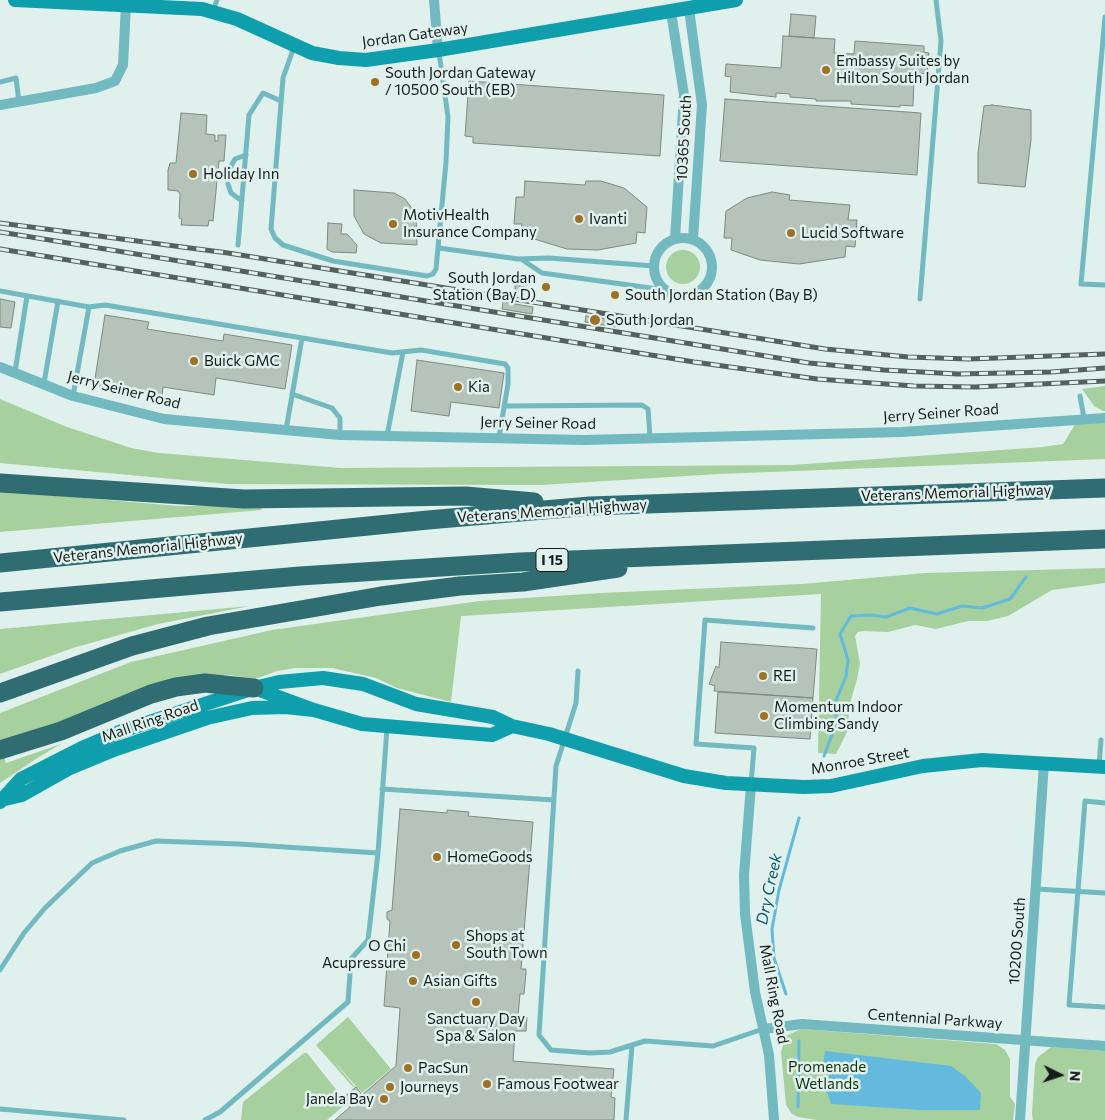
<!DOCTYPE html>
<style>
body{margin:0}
#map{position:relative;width:1105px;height:1120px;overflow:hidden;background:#dff0ed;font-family:Commissioner,sans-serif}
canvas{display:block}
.north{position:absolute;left:1035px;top:1050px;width:50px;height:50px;-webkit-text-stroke:4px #dff0ed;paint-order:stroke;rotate:94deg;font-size:14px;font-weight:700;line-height:20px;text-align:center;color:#161d1b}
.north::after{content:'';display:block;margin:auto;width:18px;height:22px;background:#161d1b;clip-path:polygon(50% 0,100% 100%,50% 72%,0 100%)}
</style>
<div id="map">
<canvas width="1105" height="1120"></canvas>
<div class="north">N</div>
</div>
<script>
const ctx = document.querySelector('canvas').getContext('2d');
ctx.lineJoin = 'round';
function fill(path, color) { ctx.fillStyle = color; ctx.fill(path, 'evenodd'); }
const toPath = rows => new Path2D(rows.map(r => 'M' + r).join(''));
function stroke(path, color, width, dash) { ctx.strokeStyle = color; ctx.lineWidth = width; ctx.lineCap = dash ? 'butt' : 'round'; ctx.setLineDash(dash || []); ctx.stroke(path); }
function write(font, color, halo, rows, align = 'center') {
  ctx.font = font + ' Commissioner,sans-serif'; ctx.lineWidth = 5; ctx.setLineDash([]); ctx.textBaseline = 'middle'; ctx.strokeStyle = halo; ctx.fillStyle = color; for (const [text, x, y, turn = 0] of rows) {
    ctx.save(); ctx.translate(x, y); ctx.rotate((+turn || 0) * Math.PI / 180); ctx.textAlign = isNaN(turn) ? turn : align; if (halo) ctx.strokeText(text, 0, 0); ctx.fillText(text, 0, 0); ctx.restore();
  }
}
const green = toPath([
 '666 267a17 17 0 1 1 34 0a17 17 0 1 1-34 0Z',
 [1105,386,1105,411,1103,411,1094,406,1082,389],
 [0,399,67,427,131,448,159,453,341,468,792,465,1043,447,1063,444,1076,423,1105,423,1105,459,719,474,541,485,227,484,0,463],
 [0,491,179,506,260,506,262,510,0,532],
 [1105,568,1105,583,1052,590,1008,616,987,621,968,621,936,629,915,625,888,632,863,631,858,632,855,636,860,664,857,679,849,707,848,730,836,754,818,753,821,594,461,616,451,702,397,688,376,678,332,668,295,668,277,671,255,679,230,675,206,676,0,743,0,713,131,662,272,630,480,601,601,593,802,584,926,573],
 [250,606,158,624,73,648,0,674,0,629],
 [61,744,39,757,0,783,0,757,4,756,6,763],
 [348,1017,391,1069,362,1093,332,1059,355,1087,353,1087,316,1045],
 [801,1029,996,1044,1005,1050,1010,1059,1010,1097,1015,1104,1013,1120,817,1120,798,1117,792,1114,786,1105,781,1052,786,1036],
 [1051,1047,1105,1051,1105,1120,1033,1120,1032,1114,1035,1064,1038,1057],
 [304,1053,307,1053,347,1103,327,1120,241,1120,243,1102]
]);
const water = toPath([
 [825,1051,951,1066,966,1077,981,1093,980,1110,921,1110,831,1104,825,1087,829,1081,828,1065,823,1065]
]);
const stream = toPath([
 [824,756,837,721,835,703,846,676,848,660,840,634,851,616,871,615,886,617,910,608,937,614,962,606,982,608,1010,599,1026,577],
 [786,994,774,958,772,929,779,890,799,818],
 [798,1107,799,1041]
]);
const building = toPath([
 [791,14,816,16,814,38,789,36,791,14],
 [783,36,835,39,834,53,854,54,855,41,924,46,924,52,929,53,927,74,918,73,917,80,914,80,913,106,900,105,900,107,851,104,851,101,816,101,816,99,790,97,790,94,776,93,776,97,730,92,731,77,725,76,726,64,781,68,783,36],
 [469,81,664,95,660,156,473,143,473,137,465,136,469,81],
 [725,99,921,113,917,175,720,161,725,99],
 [992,105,1031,110,1031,140,1025,187,978,183,978,153,982,121,984,106,992,105],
 [181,113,207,115,206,134,215,135,215,141,218,141,218,135,226,135,224,161,219,161,213,221,209,220,208,226,181,225,182,219,179,218,180,194,178,191,168,190,168,170,170,163,176,163,181,113],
 [525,181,585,185,586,181,601,181,624,188,647,207,645,233,637,232,636,243,598,250,567,249,521,235,522,224,514,224,516,197,524,197,525,181],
 [354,190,394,193,405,199,416,214,417,245,381,243,364,234,354,216,354,190],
 [772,192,790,195,789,200,850,205,848,220,857,220,855,247,846,246,845,257,799,264,760,260,731,250,732,238,724,238,726,211,747,198,772,192],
 [328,223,342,224,341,234,347,234,357,245,356,253,332,252,327,249,328,223],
 [515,285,530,288,529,293,515,291,515,285],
 [0,299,15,302,11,328,0,327,0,299],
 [503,302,533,307,532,314,502,309,503,302],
 [105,315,149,322,147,329,223,341,224,334,292,345,285,389,216,378,214,395,163,387,162,396,94,385,105,315],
 [586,316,616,320,615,327,585,322,586,316],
 [417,360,504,373,499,408,451,402,449,416,411,411,417,360],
 [721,642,817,649,813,698,714,691,715,686,709,684,716,666,719,668,721,642],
 [718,692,813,698,810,739,715,733,718,692],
 [400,809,447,813,447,810,469,812,468,816,533,822,521,969,526,969,526,973,524,994,520,994,518,1016,527,1017,526,1031,515,1031,513,1061,614,1069,611,1097,615,1098,614,1120,335,1120,350,1107,343,1098,356,1087,362,1095,396,1066,400,1008,384,1006,390,921,387,919,387,912,392,910,400,809]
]);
const lane = toPath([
 [213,11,217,0],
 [1105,17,1081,284,1105,285],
 [294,47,283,78,271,229,275,238,283,245,333,261,427,276,433,274,436,269,446,162,448,117,439,52],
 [0,82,16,78,19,102],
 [230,168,235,159,246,155],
 [228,184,231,193,242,201],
 [238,245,249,115,263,93,281,101],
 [439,248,518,259,549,258,654,266],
 [521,259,542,273,665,290],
 [0,291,89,307,73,396],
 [920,299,941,41,936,0],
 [89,307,105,305,392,353,421,350,505,364,508,368,508,384,499,437],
 [15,372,27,296],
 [44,383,58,301],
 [292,394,332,408,340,418,340,435],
 [1080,396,1084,418],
 [504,406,642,405,648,409,650,437],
 [286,430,302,338],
 [387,436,403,352],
 [578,671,576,703,556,766,539,1035,551,1050,590,1053,610,1052,645,1041,713,1046,763,1029],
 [1099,767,1101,740],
 [751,784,754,748,696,744,705,620,813,628],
 [382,789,554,800],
 [1105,803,1085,801,1069,1005,1105,1007],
 [1036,889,1105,893],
 [0,970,24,933,45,908,92,863,120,851,156,841,239,844,378,853],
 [0,1109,124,1120],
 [205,1120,220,1112,348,1002,351,959,368,940,378,853,387,728],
 [626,1120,632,1045]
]);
const street = toPath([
 [434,0,438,50],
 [689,9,702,105,693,239],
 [671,12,684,95,675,239],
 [0,105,96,88,115,81,123,65,126,5],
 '654 267a29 29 0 1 1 58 0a29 29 0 1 1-58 0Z',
 [0,367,73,396,164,419,340,435,584,440,902,432,1105,418],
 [751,785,744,875,745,914,755,992,769,1055,774,1120],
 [764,1029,802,1024,1105,1046],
 [1020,1120,1044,763]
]);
const secondary = toPath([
 [15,0,202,9,237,19,312,53,339,58,366,60,438,50,736,0],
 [254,688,314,710,362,724,492,735,512,726],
 [5,799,22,795,70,768,116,749,207,718,252,708,285,707,314,710],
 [0,802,21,779,82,748,122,731,254,688,279,682,323,678,363,684,416,704,493,717,512,726,549,734,684,776,726,783,804,787,831,786,923,766,982,760,1105,767]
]);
const highway = toPath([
 [0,483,244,499,466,496,534,502],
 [0,563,428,520,590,506,1105,488],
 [0,602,300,576,520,562,1105,539],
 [0,693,132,646,208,626,381,596,460,586,523,582,618,568],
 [0,750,61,731,151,694,176,687,205,683,254,688]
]);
const rail = toPath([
 [0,223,228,253,825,349,908,357,969,359,1105,354],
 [0,232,809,363,884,370,958,374,1051,372,1105,368],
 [0,249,694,362,817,379,914,386,975,387,1105,381]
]);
const markers = [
 [826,70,5,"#9f7223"],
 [375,82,5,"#9f7223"],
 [193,174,5,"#9f7223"],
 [579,219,5,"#9f7223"],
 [393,224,5,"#9f7223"],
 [791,233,5,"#9f7223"],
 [546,287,5,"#9f7223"],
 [615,295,5,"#9f7223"],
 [595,320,6,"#9f7223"],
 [194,361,5,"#9f7223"],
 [458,387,5,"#9f7223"],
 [763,676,5,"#9f7223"],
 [764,716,5,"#9f7223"],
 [437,857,5,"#9f7223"],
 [456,945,5,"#9f7223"],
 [416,955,5,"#9f7223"],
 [413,981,5,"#9f7223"],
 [476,1002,5,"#9f7223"],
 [408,1068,5,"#9f7223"],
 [487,1084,5,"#9f7223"],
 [390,1087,5,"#9f7223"],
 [384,1099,5,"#9f7223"]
];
const shields = [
 [552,560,32]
];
const shieldNames = [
 ["I 15",552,560]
];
const streetNames = [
 ["Jordan Gateway",415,35,-8],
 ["10365 South",684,138,-87],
 ["Jerry Seiner Road",124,390,14],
 ["Jerry Seiner Road",941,413,-4],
 ["Jerry Seiner Road",538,423,1],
 ["Veterans Memorial Highway",956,493,-2],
 ["Veterans Memorial Highway",552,511,-4],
 ["Veterans Memorial Highway",148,548,-6],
 ["Mall Ring Road",150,721,-19],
 ["Monroe Street",860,761,-10],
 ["10200 South",1017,941,-86],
 ["Mall Ring Road",774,994,79],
 ["Centennial Parkway",935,1019,4]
];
const poiNames = [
 ["Embassy Suites by",836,61],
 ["Hilton South Jordan",836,78],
 ["South Jordan Gateway",385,73],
 ["/ 10500 South (EB)",385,90],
 ["Holiday Inn",203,174],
 ["MotivHealth",403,215],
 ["Insurance Company",403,232],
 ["Ivanti",589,219],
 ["Lucid Software",801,233],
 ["South Jordan",536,278,"right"],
 ["Station (Bay D)",536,295,"right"],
 ["South Jordan Station (Bay B)",625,295],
 ["South Jordan",606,320],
 ["Buick GMC",204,361],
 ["Kia",468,387],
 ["REI",773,676],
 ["Momentum Indoor",774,707],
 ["Climbing Sandy",774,724],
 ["HomeGoods",447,857],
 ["Shops at",466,936],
 ["South Town",466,953],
 ["O Chi",406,946,"right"],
 ["Acupressure",406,963,"right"],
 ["Asian Gifts",423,981],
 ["Sanctuary Day",476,1019,"center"],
 ["Spa & Salon",476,1036,"center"],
 ["PacSun",418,1068],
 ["Famous Footwear",497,1084],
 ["Journeys",400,1087],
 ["Janela Bay",374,1099,"right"]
];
const parkNames = [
 ["Promenade",827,1067],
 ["Wetlands",827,1084]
];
const waterNames = [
 ["Dry Creek",769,889,-78]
];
fill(green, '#a6d09e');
fill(water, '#63badd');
stroke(stream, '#63badd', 3);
fill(building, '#b5c3bb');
stroke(building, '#7c8a82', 1);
stroke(lane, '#73b9c0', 5);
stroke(street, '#73b9c0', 10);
stroke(secondary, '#0f9eab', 14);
stroke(highway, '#306d73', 19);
stroke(rail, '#56605d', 5);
stroke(rail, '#dff0ed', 3, [9]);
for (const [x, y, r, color] of markers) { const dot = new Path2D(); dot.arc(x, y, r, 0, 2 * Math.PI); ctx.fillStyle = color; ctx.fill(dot); stroke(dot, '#dff0ed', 2); }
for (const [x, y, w] of shields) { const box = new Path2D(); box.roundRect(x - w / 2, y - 11.5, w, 23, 4); ctx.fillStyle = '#dff0ed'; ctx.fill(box); stroke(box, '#161d1b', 1); }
write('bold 14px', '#161d1b', null, shieldNames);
write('15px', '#161d1b', '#dff0ed', streetNames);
write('15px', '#161d1b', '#dff0ed', poiNames, 'left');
write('15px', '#12340c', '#dff0ed', parkNames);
write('italic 16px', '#0d576e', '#dff0ed', waterNames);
</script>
